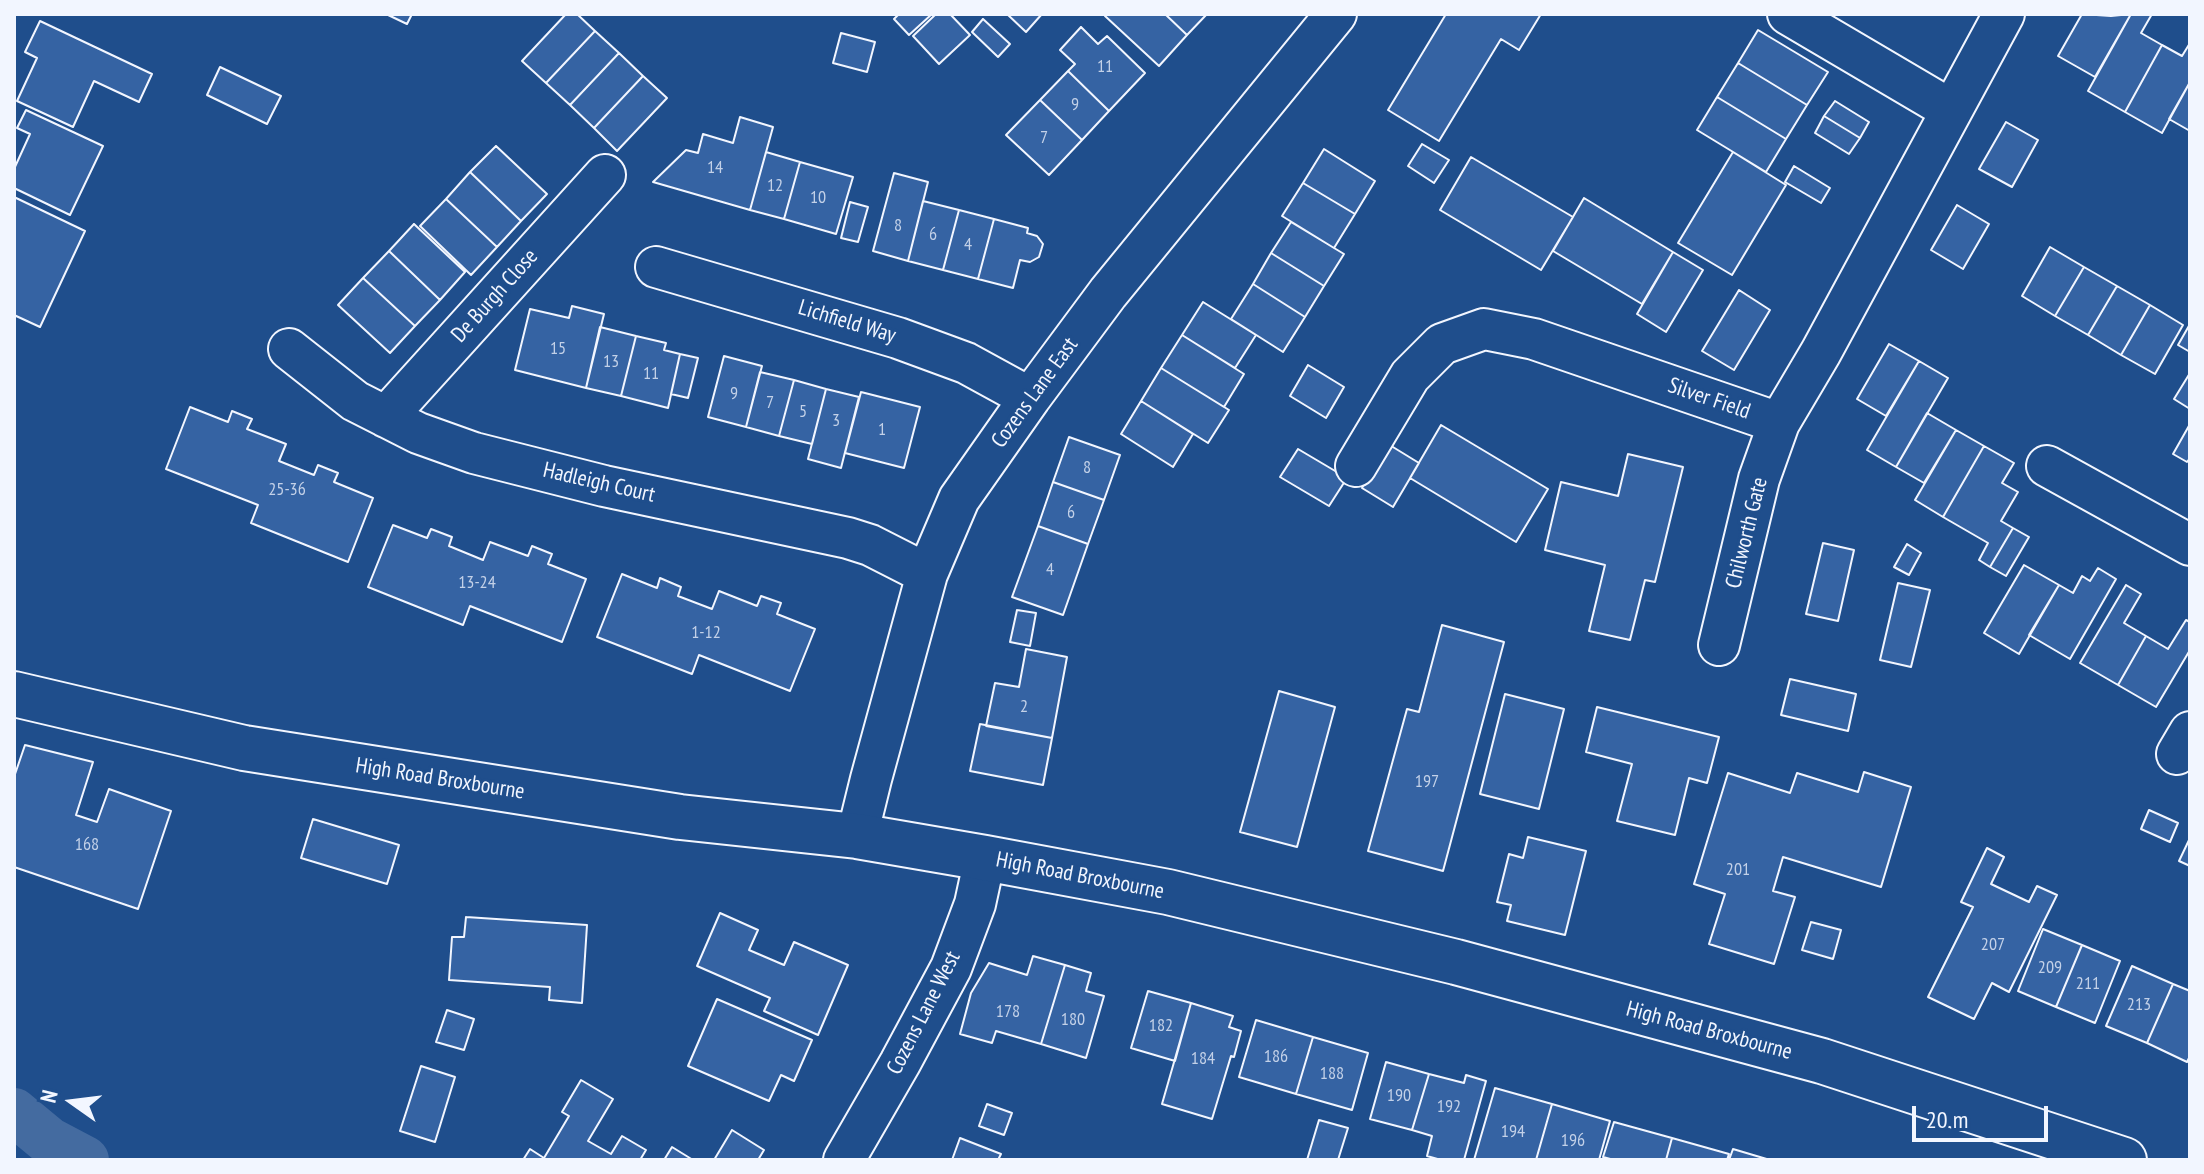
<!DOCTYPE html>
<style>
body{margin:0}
#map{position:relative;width:2204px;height:1174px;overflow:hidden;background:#1f4e8c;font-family:"PT Sans Narrow",sans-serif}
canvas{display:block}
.frame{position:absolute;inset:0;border:16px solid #f2f6ff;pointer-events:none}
.north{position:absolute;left:32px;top:1062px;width:80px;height:80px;-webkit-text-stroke:6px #1f4e8c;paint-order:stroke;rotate:284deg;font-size:22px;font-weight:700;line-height:32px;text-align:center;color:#f2f6ff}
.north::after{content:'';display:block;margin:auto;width:28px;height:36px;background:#f2f6ff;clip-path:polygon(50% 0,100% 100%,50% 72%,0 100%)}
.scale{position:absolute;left:1912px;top:1106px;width:136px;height:36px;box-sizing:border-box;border:4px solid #f2f6ff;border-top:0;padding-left:10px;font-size:24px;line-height:28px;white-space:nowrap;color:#f2f6ff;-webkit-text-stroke:6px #1f4e8c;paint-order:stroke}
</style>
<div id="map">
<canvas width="2204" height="1174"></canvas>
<div class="frame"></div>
<div class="north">N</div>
<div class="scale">20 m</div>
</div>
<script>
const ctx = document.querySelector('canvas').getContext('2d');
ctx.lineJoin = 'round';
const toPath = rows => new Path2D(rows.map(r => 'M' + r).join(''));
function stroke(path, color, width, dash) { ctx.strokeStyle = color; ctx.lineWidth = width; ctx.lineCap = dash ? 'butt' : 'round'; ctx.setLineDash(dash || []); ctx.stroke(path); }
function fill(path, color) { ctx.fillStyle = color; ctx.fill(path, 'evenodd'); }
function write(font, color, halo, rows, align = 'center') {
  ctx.font = font + ' "PT Sans Narrow",sans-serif'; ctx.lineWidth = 6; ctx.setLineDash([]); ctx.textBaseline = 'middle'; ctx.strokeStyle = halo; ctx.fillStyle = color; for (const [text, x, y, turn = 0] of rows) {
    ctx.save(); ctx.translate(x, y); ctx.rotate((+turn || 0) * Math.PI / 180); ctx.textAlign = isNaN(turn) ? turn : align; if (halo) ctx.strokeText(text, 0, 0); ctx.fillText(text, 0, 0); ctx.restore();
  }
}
const canal = toPath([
 [14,1112,49,1141,85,1160]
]);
const building = toPath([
 [386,14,412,14,407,24,386,14],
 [566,14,577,14,595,31,546,83,522,61,566,14],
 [899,14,932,14,909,35,894,19,899,14],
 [936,14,950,14,970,35,939,64,913,36,936,14],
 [1007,14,1042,14,1026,32,1007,14],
 [1106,14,1165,14,1187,35,1159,66,1105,16,1106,14],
 [1165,14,1207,14,1187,35,1165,14],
 [1446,14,1541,14,1519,50,1501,39,1439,141,1388,110,1446,14],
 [2082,14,2111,16,2131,14,2095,77,2058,56,2082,14],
 [2131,14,2152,14,2141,33,2162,45,2125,112,2088,91,2131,14],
 [983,19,1010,44,998,57,972,32,983,19],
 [40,21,152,74,139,102,94,81,73,127,17,101,37,58,25,52,40,21],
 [1081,27,1098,44,1107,36,1145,73,1109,111,1068,71,1075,64,1060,50,1081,27],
 [1758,30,1828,72,1807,105,1738,63,1758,30],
 [595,31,619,53,570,105,546,83,595,31],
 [841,33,875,42,867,72,833,63,841,33],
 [2190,43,2190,82,2162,133,2125,112,2162,45,2182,56,2190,43],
 [619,53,643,76,594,128,570,105,619,53],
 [1738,63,1807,105,1786,139,1717,97,1738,63],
 [220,67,281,96,267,124,207,95,220,67],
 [1068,71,1109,111,1082,140,1040,100,1068,71],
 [643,76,667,98,617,151,594,128,643,76],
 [2190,82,2190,131,2169,119,2190,82],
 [1717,97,1786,139,1766,172,1697,130,1717,97],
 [1040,100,1082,140,1049,175,1006,135,1040,100],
 [1835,101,1869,122,1860,138,1824,116,1835,101],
 [26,110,103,146,70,215,14,188,14,169,30,134,17,128,26,110],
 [1824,116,1860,138,1849,154,1815,133,1824,116],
 [740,117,773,127,750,210,653,182,686,150,698,153,703,134,733,143,740,117],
 [2006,122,2038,140,2012,187,1979,169,2006,122],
 [1422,144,1449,160,1434,183,1408,166,1422,144],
 [496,146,547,194,521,221,470,172,496,146],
 [1324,149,1375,181,1355,214,1303,183,1324,149],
 [766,152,800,162,784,219,750,210,766,152],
 [1733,152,1786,185,1732,275,1678,243,1733,152],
 [1471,157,1573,217,1541,270,1440,210,1471,157],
 [800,162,853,177,836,234,784,219,800,162],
 [1794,166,1830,188,1821,203,1785,182,1794,166],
 [470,172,521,221,497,247,446,199,470,172],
 [894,173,928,182,908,261,873,251,894,173],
 [1303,183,1355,214,1334,248,1282,216,1303,183],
 [14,197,85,231,40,327,14,315,14,197],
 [1584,198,1673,252,1642,304,1553,251,1584,198],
 [446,199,497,247,471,275,420,226,446,199],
 [923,201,959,210,943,270,908,261,923,201],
 [850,202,868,207,858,242,841,238,850,202],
 [1957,205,1989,224,1963,269,1931,250,1957,205],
 [959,210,994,219,978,279,943,270,959,210],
 [994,219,1028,228,1027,233,1037,236,1043,244,1039,257,1030,262,1020,260,1013,288,978,279,994,219],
 [1291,222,1344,254,1324,286,1271,253,1291,222],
 [414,224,465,272,440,300,389,251,414,224],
 [2050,247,2084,267,2055,316,2022,296,2050,247],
 [389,251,440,300,415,326,363,278,389,251],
 [1673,252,1703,270,1666,332,1637,314,1673,252],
 [1271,253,1324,286,1305,317,1253,284,1271,253],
 [2084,267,2117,286,2088,335,2055,316,2084,267],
 [363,278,415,326,390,353,338,305,363,278],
 [1253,284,1305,317,1283,352,1231,319,1253,284],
 [2117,286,2150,305,2121,355,2088,335,2117,286],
 [1739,290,1770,310,1734,370,1702,351,1739,290],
 [1203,302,1256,335,1235,368,1182,335,1203,302],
 [2150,305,2183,325,2155,374,2121,355,2150,305],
 [572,306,604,314,586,388,515,370,530,309,569,318,572,306],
 [2190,324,2190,352,2178,345,2190,324],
 [600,327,636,336,621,396,586,388,600,327],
 [1182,335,1244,374,1224,407,1161,368,1182,335],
 [636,336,666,343,664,350,680,354,668,408,621,396,636,336],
 [1889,344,1919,361,1886,416,1857,399,1889,344],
 [680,354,698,358,688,398,671,394,680,354],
 [724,356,762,366,746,427,708,417,724,356],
 [1919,361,1948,378,1896,467,1867,450,1919,361],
 [1308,365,1344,387,1326,418,1290,396,1308,365],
 [1161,368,1229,410,1208,443,1141,401,1161,368],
 [760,372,794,380,779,436,746,427,760,372],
 [2190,373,2190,409,2174,399,2190,373],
 [794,380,826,389,812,444,779,436,794,380],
 [826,389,859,397,841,468,808,459,826,389],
 [861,392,920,407,904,468,845,453,861,392],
 [1141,401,1193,434,1173,467,1121,434,1141,401],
 [190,407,228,422,232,411,252,419,247,429,286,444,279,461,314,475,318,465,338,473,334,482,373,498,348,562,251,523,258,505,166,469,190,407],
 [1927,413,1956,430,1924,483,1896,467,1927,413],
 [2190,424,2190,458,2187,462,2173,454,2190,424],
 [1441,425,1548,489,1516,542,1410,478,1441,425],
 [1956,430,1984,446,1943,517,1915,500,1956,430],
 [1069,437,1120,455,1104,500,1053,482,1069,437],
 [1388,444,1419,463,1393,507,1362,488,1388,444],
 [1984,446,2014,463,2002,483,2018,492,2001,521,2013,528,1990,567,1979,560,1988,543,1943,517,1984,446],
 [1298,449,1347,478,1329,506,1280,477,1298,449],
 [1628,454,1683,467,1655,582,1645,580,1630,640,1589,631,1605,565,1545,550,1561,482,1618,496,1628,454],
 [1053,482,1104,500,1088,544,1038,526,1053,482],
 [393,525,427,538,431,529,452,537,449,546,483,560,490,542,528,556,532,546,552,554,548,564,586,579,562,642,470,606,463,625,368,587,393,525],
 [1038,526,1088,544,1063,615,1012,597,1038,526],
 [2013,528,2029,537,2006,576,1990,567,2013,528],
 [1823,543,1854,550,1838,621,1806,614,1823,543],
 [1907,544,1921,553,1909,575,1894,567,1907,544],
 [2024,565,2059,585,2019,654,1984,633,2024,565],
 [2098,568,2116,579,2070,659,2029,635,2059,585,2073,593,2082,576,2090,581,2098,568],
 [622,574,657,588,660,578,681,587,678,596,712,609,719,591,757,606,761,596,781,603,777,614,815,629,790,691,699,655,692,674,597,637,622,574],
 [1898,583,1930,590,1911,667,1880,660,1898,583],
 [2126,585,2141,594,2124,623,2146,636,2118,685,2080,663,2126,585],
 [1017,610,1036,613,1030,646,1010,642,1017,610],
 [2186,620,2190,622,2190,650,2156,707,2118,685,2146,636,2168,649,2186,620],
 [1442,625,1504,642,1443,871,1368,851,1407,709,1419,712,1442,625],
 [1026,649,1067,657,1052,738,986,726,995,683,1019,687,1026,649],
 [1790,679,1856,694,1848,731,1781,715,1790,679],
 [1279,691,1335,707,1297,847,1240,832,1279,691],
 [1505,694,1564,709,1539,809,1480,794,1505,694],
 [1597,707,1719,737,1707,783,1689,778,1675,835,1617,821,1632,764,1586,752,1597,707],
 [980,724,1052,738,1043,785,970,771,980,724],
 [25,745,93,762,76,815,97,822,109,789,171,811,138,909,14,867,14,777,25,745],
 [1864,772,1911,787,1881,887,1783,857,1773,891,1795,897,1774,964,1709,944,1725,894,1694,884,1728,773,1790,793,1797,773,1858,792,1864,772],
 [2149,810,2178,823,2170,842,2141,829,2149,810],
 [313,819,399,845,387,884,301,858,313,819],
 [1528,837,1586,851,1565,935,1507,921,1511,905,1497,902,1509,854,1523,858,1528,837],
 [2190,838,2190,866,2179,861,2190,838],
 [1987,848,2004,857,1991,884,2029,902,2037,886,2057,895,2009,992,1992,983,1974,1019,1928,997,1973,907,1961,902,1987,848],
 [720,913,758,930,749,950,784,965,794,942,848,965,818,1035,764,1011,770,998,697,966,720,913],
 [466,917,587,925,582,1003,549,1000,550,987,449,980,452,937,464,937,466,917],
 [1811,922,1841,930,1833,959,1802,950,1811,922],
 [2043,929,2082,945,2056,1007,2018,991,2043,929],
 [2082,945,2120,961,2095,1023,2056,1007,2082,945],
 [1033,956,1065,965,1041,1044,996,1031,992,1043,960,1034,971,993,989,963,1027,975,1033,956],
 [1065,965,1091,973,1086,991,1104,996,1086,1058,1041,1044,1065,965],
 [2132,966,2173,984,2147,1043,2106,1026,2132,966],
 [2173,984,2190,991,2190,1056,2187,1062,2147,1043,2173,984],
 [1148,991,1191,1003,1175,1061,1131,1048,1148,991],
 [717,999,812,1040,794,1081,781,1075,769,1101,688,1066,717,999],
 [1191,1003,1233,1016,1229,1027,1241,1031,1234,1057,1231,1056,1212,1119,1162,1104,1191,1003],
 [447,1010,474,1019,464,1050,436,1042,447,1010],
 [1256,1020,1313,1037,1296,1094,1239,1077,1256,1020],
 [1313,1037,1368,1053,1352,1110,1296,1094,1313,1037],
 [1386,1062,1429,1074,1412,1130,1370,1119,1386,1062],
 [421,1066,455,1077,435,1142,400,1131,421,1066],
 [1429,1074,1464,1083,1466,1075,1486,1081,1464,1160,1441,1160,1427,1156,1432,1136,1412,1130,1429,1074],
 [581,1080,613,1099,588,1141,611,1154,622,1136,646,1150,640,1160,523,1160,530,1149,544,1158,569,1116,562,1112,581,1080],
 [1495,1088,1552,1104,1536,1160,1474,1160,1495,1088],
 [987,1104,1012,1113,1004,1135,979,1126,987,1104],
 [1552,1104,1610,1121,1599,1160,1536,1160,1552,1104],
 [1319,1120,1348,1128,1338,1160,1307,1160,1319,1120],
 [1614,1122,1672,1138,1666,1160,1614,1160,1603,1157,1614,1122],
 [732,1130,764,1150,758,1160,714,1160,732,1130],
 [960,1138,1001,1154,998,1160,952,1160,960,1138],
 [1672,1138,1729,1154,1727,1160,1666,1160,1672,1138],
 [672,1147,693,1160,664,1160,672,1147],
 [1733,1149,1770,1160,1729,1160,1733,1149]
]);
const street = toPath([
 [1788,14,1951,110],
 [656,267,898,338,966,363,1030,398],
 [289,349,355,401,418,433,474,453,604,486,848,538,870,545,927,574],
 [386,417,605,175],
 [1356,466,1410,376,1442,344,1484,329,1534,339,1779,423],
 [2047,466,2190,545],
 [1719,645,1759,479,1779,423,1821,352,2004,14],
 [2177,754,2190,732],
 [857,836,871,779,927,574,959,499,1030,398,1108,293,1336,14],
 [844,1160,900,1063,951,968,975,904,985,858]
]);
const primary = toPath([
 [14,694,244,748,680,817,857,836,985,858,1168,892,1456,962,1822,1061,2124,1160]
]);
const numberNames = [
 ["11",1105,67],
 ["9",1075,105],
 ["7",1044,138],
 ["14",715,168],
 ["12",775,186],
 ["10",818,198],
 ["8",898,226],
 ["6",933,235],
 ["4",968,245],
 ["15",558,349],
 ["13",611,362],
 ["11",651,374],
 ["9",734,394],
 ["7",770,403],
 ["5",803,412],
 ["3",836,421],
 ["1",882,430],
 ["8",1087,468],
 ["25-36",287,490],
 ["6",1071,513],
 ["4",1050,570],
 ["13-24",477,583],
 ["1-12",706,633],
 ["2",1024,707],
 ["197",1427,782],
 ["168",87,845],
 ["201",1738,870],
 ["207",1993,945],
 ["209",2050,968],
 ["211",2088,984],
 ["213",2139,1005],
 ["178",1008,1012],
 ["180",1073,1020],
 ["182",1161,1026],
 ["186",1276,1057],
 ["184",1203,1059],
 ["188",1332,1074],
 ["190",1399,1096],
 ["192",1449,1107],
 ["194",1513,1132],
 ["196",1573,1141]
];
const streetNames = [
 ["De Burgh Close",495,296,-48],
 ["Lichfield Way",847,322,17],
 ["Cozens Lane East",1035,393,-54],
 ["Silver Field",1709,399,19],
 ["Hadleigh Court",599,483,13],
 ["Chilworth Gate",1747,533,-76],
 ["High Road Broxbourne",440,779,9],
 ["High Road Broxbourne",1080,876,11],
 ["Cozens Lane West",924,1013,-63],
 ["High Road Broxbourne",1709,1031,15]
];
stroke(canal, '#446ba0', 48);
fill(building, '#3563a3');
stroke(building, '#f2f6ff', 2);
stroke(street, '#f2f6ff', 44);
stroke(primary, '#f2f6ff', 48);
stroke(street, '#1f4e8c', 40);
stroke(primary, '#1f4e8c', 44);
write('18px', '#c3d1e8', null, numberNames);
write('22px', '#f2f6ff', '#1f4e8c', streetNames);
</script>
